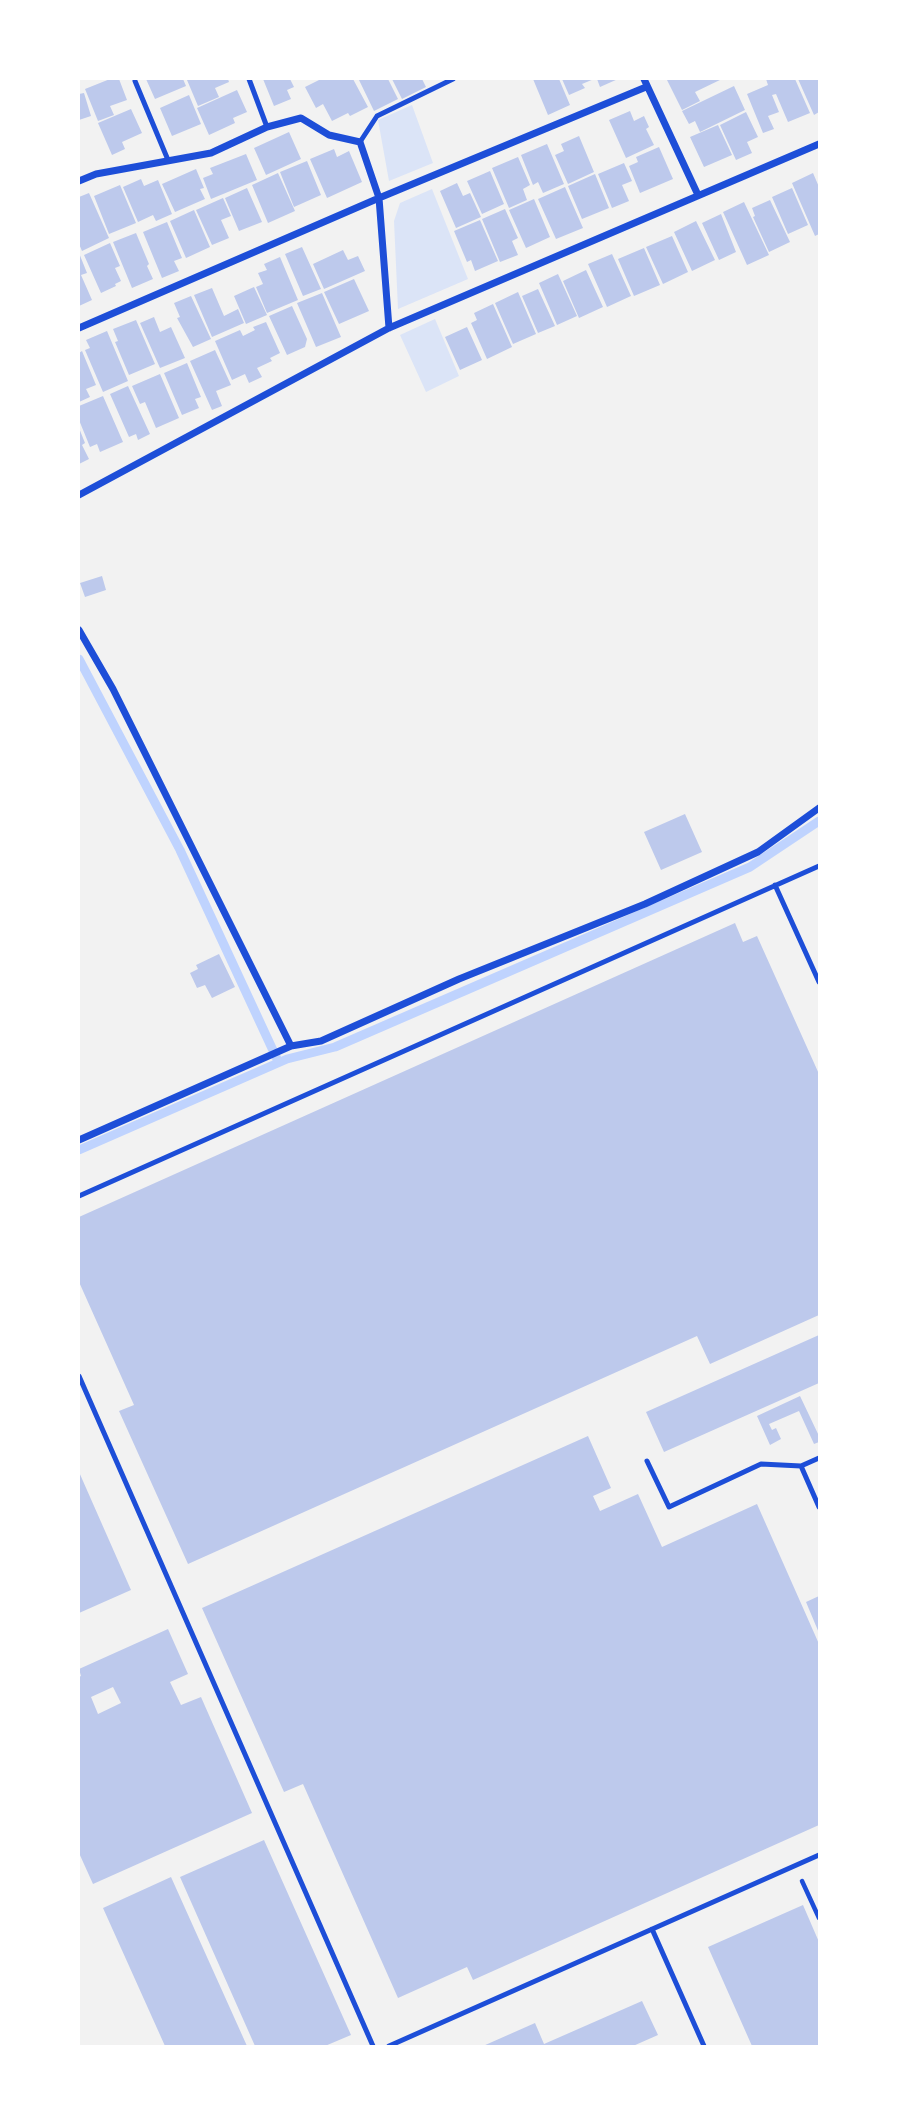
<!DOCTYPE html>
<style>
body{margin:0}
#map{position:relative;width:898px;height:2125px;overflow:hidden;background:#f2f2f2;font-family:"Nunito Sans",sans-serif}
canvas{display:block}
.frame{position:absolute;inset:0;border:80px solid #fff;pointer-events:none}
</style>
<div id="map">
<canvas width="898" height="2125"></canvas>
<div class="frame"></div>
</div>
<script>
const ctx = document.querySelector('canvas').getContext('2d');
ctx.lineJoin = 'round';
function fill(path, color) { ctx.fillStyle = color; ctx.fill(path, 'evenodd'); }
const toPath = rows => new Path2D(rows.map(r => 'M' + r).join(''));
function stroke(path, color, width, dash) { ctx.strokeStyle = color; ctx.lineWidth = width; ctx.lineCap = dash ? 'butt' : 'round'; ctx.setLineDash(dash || []); ctx.stroke(path); }
const green = toPath([
 [412,105,433,163,389,181,378,120],
 [432,189,468,279,398,309,394,221,400,203],
 [435,319,459,376,426,392,400,335]
]);
const stream = toPath([
 [79,659,180,850,277,1059],
 [79,1150,287,1059,335,1047,750,867,819,821]
]);
const building = toPath([
 [110,79,119,79,127,100,110,106,114,115,98,121,85,89],
 [146,79,183,79,186,86,155,99],
 [189,79,228,79,229,82,215,88,219,97,198,106,187,80],
 [263,79,290,79,294,87,287,90,291,99,274,106],
 [321,79,353,79,368,107,350,116,348,113,332,121,323,104,316,108,305,87],
 [376,79,388,79,398,99,374,111,359,80],
 [392,79,422,79,426,87,402,99],
 [533,79,559,79,570,105,548,115],
 [562,79,594,79,582,84,585,88,569,95],
 [597,79,618,79,600,87],
 [722,79,695,92,700,101,682,110,667,80],
 [766,79,795,79,810,113,788,122,776,94,772,95,779,112,768,116,774,129,763,133,747,94,768,85],
 [798,79,819,79,819,112,814,115],
 [734,86,745,110,700,132,695,121,689,124,682,111],
 [237,90,247,112,233,118,235,123,209,135,197,108],
 [84,93,91,116,79,120,79,94],
 [189,95,201,124,172,136,160,108],
 [131,109,142,133,122,142,125,149,112,155,98,123],
 [630,111,634,121,644,116,649,127,646,129,654,145,626,158,609,120],
 [746,112,758,137,747,142,752,153,736,160,720,125],
 [718,125,732,155,704,167,690,137],
 [289,132,301,159,266,175,254,148],
 [579,136,594,172,568,184,555,155,564,151,561,144],
 [547,144,564,184,543,193,538,182,533,185,521,155],
 [659,147,673,179,640,193,629,166,638,162,636,157],
 [334,149,337,157,349,151,362,182,327,198,310,159],
 [246,154,257,180,211,199,203,178,213,174,210,168],
 [518,157,530,185,523,189,527,200,509,208,492,168],
 [307,161,321,195,294,207,280,172],
 [624,163,632,181,622,185,629,201,612,208,598,174],
 [196,169,204,188,200,189,205,199,175,212,162,184],
 [490,171,504,204,482,214,467,181],
 [278,173,295,211,268,223,252,185],
 [813,173,819,187,819,234,815,236,792,183],
 [595,174,609,208,582,219,568,186],
 [141,179,144,186,158,180,172,214,156,221,153,215,138,222,123,187],
 [457,183,463,196,470,193,481,217,456,228,440,191],
 [120,185,136,223,109,234,94,196],
 [565,187,583,228,556,239,538,199],
 [247,188,262,222,239,231,225,198],
 [792,188,808,225,788,234,772,197],
 [89,193,109,238,82,251,79,244,79,197],
 [223,198,231,216,221,220,229,238,212,245,196,210],
 [534,199,550,237,526,248,509,210],
 [770,200,790,242,769,252,753,217,755,216,752,208],
 [744,202,769,255,747,265,723,212],
 [505,209,518,238,512,241,518,255,500,262,482,219],
 [194,210,210,247,186,258,170,221],
 [721,214,736,252,719,260,702,223],
 [480,220,498,261,475,271,471,260,467,262,454,231],
 [696,221,715,260,692,271,674,232],
 [167,222,182,258,174,261,179,271,162,278,143,232],
 [136,233,149,264,147,266,153,279,132,288,113,242],
 [672,236,688,272,663,284,646,247],
 [110,243,120,266,115,268,121,281,115,284,116,286,101,293,84,255],
 [302,247,321,289,303,296,285,254],
 [644,248,660,285,634,296,618,259],
 [343,250,348,260,358,256,365,271,324,289,313,264],
 [79,253,87,273,81,275,92,300,79,306],
 [612,254,631,296,607,307,588,264],
 [280,257,298,300,267,313,256,287,263,284,258,273,267,270,264,264],
 [586,270,603,307,579,318,563,281],
 [558,274,577,316,557,325,539,283],
 [354,279,369,311,339,324,324,292],
 [254,287,267,315,246,324,234,296],
 [212,288,224,316,238,309,244,323,212,337,194,295],
 [538,289,555,326,538,333,522,296],
 [518,292,536,334,513,344,495,303],
 [322,293,341,337,316,347,297,303],
 [191,296,211,339,193,347,177,318,180,317,174,303],
 [493,304,512,347,487,359,471,323,477,320,474,313],
 [292,306,307,339,305,347,287,355,269,316],
 [154,317,160,332,171,327,185,358,160,368,140,323],
 [136,320,155,364,129,375,115,342,118,341,113,329],
 [266,322,280,353,270,358,272,361,257,368,262,377,249,383,245,374,232,380,215,341,240,330,243,336,255,330,253,327],
 [467,327,482,360,460,370,445,337],
 [107,331,128,381,103,392,85,350,90,348,86,340],
 [215,350,231,385,216,391,222,406,212,410,190,361],
 [82,351,96,385,86,389,90,397,79,402,79,353],
 [187,363,201,397,195,399,199,408,182,415,164,373],
 [160,374,179,418,156,428,145,402,140,404,132,386],
 [128,386,150,434,138,440,136,434,129,437,110,394],
 [103,396,123,442,100,452,97,444,90,447,79,420,79,406],
 [79,428,85,443,82,445,89,459,79,464],
 [102,576,106,590,85,597,80,583],
 [685,814,702,852,661,870,644,832],
 [735,923,743,942,757,936,819,1074,819,1315,710,1364,697,1336,188,1564,119,1411,134,1405,79,1282,79,1217],
 [219,954,235,987,212,998,205,985,197,988,190,973,198,969,196,965],
 [819,1335,819,1383,664,1452,646,1412],
 [800,1396,819,1436,819,1442,814,1444,799,1411,769,1424,772,1430,776,1428,781,1439,770,1445,757,1416],
 [588,1436,611,1488,593,1496,600,1511,638,1494,662,1547,757,1504,819,1644,819,1825,473,1980,467,1967,398,1998,303,1784,284,1792,202,1608],
 [79,1472,131,1590,79,1613],
 [819,1596,819,1633,806,1602],
 [168,1629,188,1674,170,1682,181,1705,201,1697,252,1813,93,1884,79,1853,79,1677,81,1676,79,1669],
 [113,1687,121,1703,98,1714,91,1697],
 [264,1840,351,2035,325,2046,255,2046,180,1877],
 [171,1877,247,2046,165,2046,103,1908],
 [803,1905,819,1942,819,2046,752,2046,708,1947],
 [642,2001,658,2035,633,2046,483,2046,535,2023,544,2044]
]);
const path = toPath([
 [802,1881,819,1918]
]);
const service = toPath([
 [249,79,267,127],
 [135,81,168,160],
 [360,142,377,116,453,79],
 [775,885,819,982],
 [79,1196,819,866],
 [79,1376,373,2046],
 [819,1458,801,1466,819,1507],
 [647,1461,669,1507,761,1464,801,1466],
 [652,1929,704,2046],
 [389,2046,819,1855]
]);
const minor = toPath([
 [644,79,698,195],
 [79,181,96,174,211,153,267,127,301,118,329,135,360,142,379,198,389,328],
 [79,328,379,198,646,87],
 [79,495,389,328,819,144],
 [79,630,113,689,291,1046],
 [79,1140,291,1046,321,1041,459,979,645,904,758,852,819,808]
]);
fill(green, '#dbe4f7');
stroke(stream, '#bfd3fe', 9);
fill(building, '#bdc9ec');
stroke(path, '#1d4ed8', 4.5);
stroke(service, '#1d4ed8', 5);
stroke(minor, '#1d4ed8', 7);
</script>
